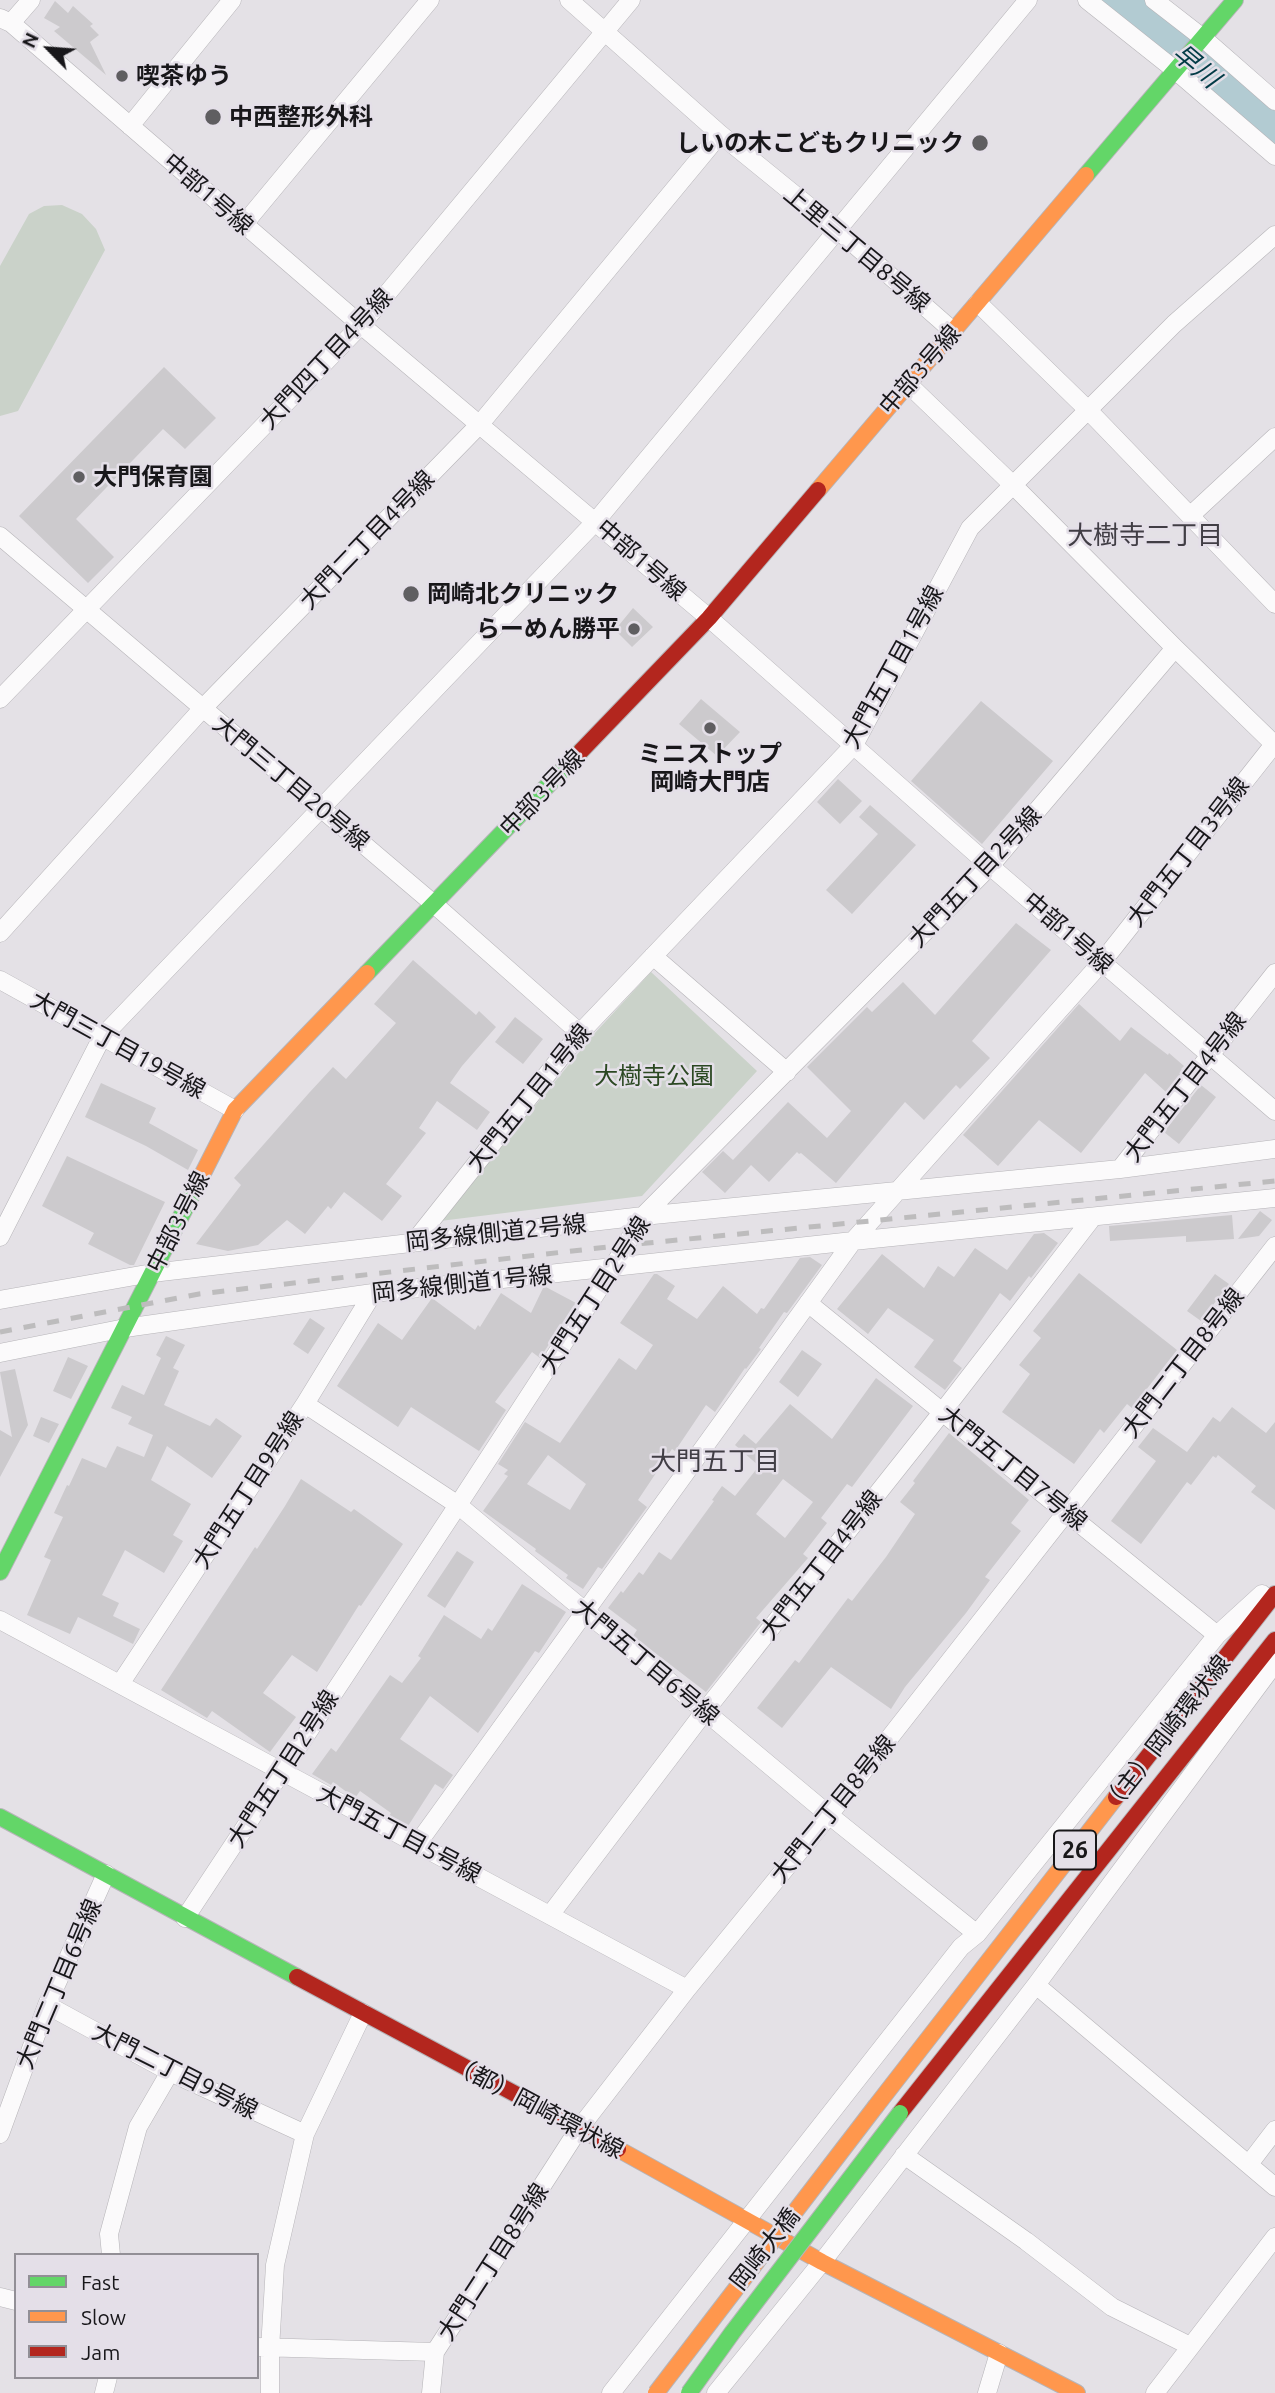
<!DOCTYPE html>
<meta charset="utf-8">
<style>
body{margin:0}
#map{position:relative;width:1275px;height:2393px;overflow:hidden;background:#e4e1e6;font-family:Ubuntu,sans-serif}
canvas{display:block}
.legend{position:absolute;left:14px;top:2253px;width:245px;height:126px;box-sizing:border-box;background:#e4dfe8;border:2px solid #928f96;margin:0;padding:9px 12px;list-style:none;font-size:21px;color:#18171a}
.legend li{display:flex;align-items:center;gap:14px;height:35px}
.legend b{width:35px;border:2px solid #928f96}
.north{position:absolute;left:14px;top:14px;width:70px;height:70px;-webkit-text-stroke:5px #e4dfe8;paint-order:stroke;rotate:295deg;font-size:19px;font-weight:700;line-height:28px;text-align:center;color:#18171a}
.north::after{content:'';display:block;margin:auto;width:24px;height:32px;background:#18171a;clip-path:polygon(50% 0,100% 100%,50% 72%,0 100%)}
</style>
<div id="map">
<canvas width="1275" height="2393"></canvas>
<ul class="legend">
<li><b style="height:9px;background:#63d668"></b>Fast</li>
<li><b style="height:9px;background:#ff974d"></b>Slow</li>
<li><b style="height:9px;background:#b3261e"></b>Jam</li>
</ul>
<div class="north">N</div>
</div>
<script>
const ctx = document.querySelector('canvas').getContext('2d');
ctx.lineJoin = 'round';
function fill(path, color) { ctx.fillStyle = color; ctx.fill(path, 'evenodd'); }
const toPath = rows => new Path2D(rows.map(r => 'M' + r).join(''));
function stroke(path, color, width, dash) { ctx.strokeStyle = color; ctx.lineWidth = width; ctx.lineCap = dash ? 'butt' : 'round'; ctx.setLineDash(dash || []); ctx.stroke(path); }
function write(font, color, halo, rows, align = 'center') {
  ctx.font = font + ' Ubuntu,"Noto Sans JP",sans-serif'; ctx.lineWidth = 5; ctx.setLineDash([]); ctx.textBaseline = 'middle'; ctx.strokeStyle = halo; ctx.fillStyle = color; for (const [text, x, y, turn = 0] of rows) {
    ctx.save(); ctx.translate(x, y); ctx.rotate((+turn || 0) * Math.PI / 180); ctx.textAlign = isNaN(turn) ? turn : align; if (halo) ctx.strokeText(text, 0, 0); ctx.fillText(text, 0, 0); ctx.restore();
  }
}
const green = toPath([
 [62,205,82,214,96,229,105,250,18,411,0,416,0,266,29,214,44,206],
 [651,972,757,1071,642,1196,440,1221,594,1034]
]);
const river = toPath([
 [1118,0,1204,69,1275,133]
]);
const building = toPath([
 [55,1,68,13,73,6,93,24,90,26,99,35,90,42,106,75,54,31,60,27,44,18],
 [164,367,216,418,185,449,163,429,76,519,114,557,88,583,19,516],
 [633,608,653,627,632,647,615,630],
 [701,699,740,732,717,756,679,724],
 [981,701,1053,761,982,844,911,781],
 [838,779,862,801,840,824,817,802],
 [870,805,916,845,852,914,826,890,878,834,859,817],
 [1016,923,1051,950,972,1041,990,1058,960,1089,956,1085,924,1120,905,1102,836,1183,801,1153,799,1154,797,1152,769,1182,751,1165,725,1193,702,1172,723,1151,733,1160,788,1102,827,1138,851,1111,807,1067,867,1007,872,1012,903,982,935,1015],
 [413,960,476,1015,479,1011,496,1027,462,1066,450,1083,490,1112,477,1130,437,1101,419,1128,426,1133,386,1184,402,1196,382,1221,344,1192,331,1209,328,1206,305,1234,287,1220,258,1245,228,1251,196,1244,241,1185,234,1178,309,1093,333,1067,346,1079,396,1023,374,1004],
 [1079,1004,1120,1041,1131,1027,1168,1055,1169,1053,1184,1066,1181,1069,1183,1071,1166,1092,1145,1073,1081,1153,1039,1120,998,1166,963,1135],
 [515,1017,543,1039,523,1064,495,1042],
 [101,1083,156,1108,149,1123,198,1150,188,1170,146,1146,85,1117],
 [1201,1085,1216,1097,1179,1144,1164,1132],
 [67,1156,165,1202,134,1265,130,1265,88,1244,94,1233,42,1206],
 [1260,1211,1272,1220,1259,1236,1238,1239],
 [1232,1215,1234,1239,1186,1242,1186,1236,1110,1241,1109,1226],
 [1044,1233,1058,1243,1031,1278,1029,1276,1010,1301,1000,1293,953,1361,962,1368,945,1390,914,1367,934,1340,888,1308,868,1334,837,1309,882,1254,924,1288,938,1266,954,1277,975,1248,1007,1270,1034,1234],
 [810,1257,822,1265,787,1313,784,1312,759,1348,761,1349,746,1369,745,1368,715,1412,706,1405,675,1451,672,1449,638,1500,647,1507,602,1569,598,1567,583,1589,566,1578,568,1575,535,1551,536,1549,483,1511,508,1476,504,1474,508,1470,498,1464,525,1422,560,1443,619,1358,636,1370,653,1345,620,1323,654,1274,657,1274,675,1286,667,1299,697,1319,723,1286,757,1314,761,1308,764,1309,800,1258],
 [548,1455,586,1484,570,1510,527,1484],
 [1079,1273,1177,1350,1132,1408,1127,1404,1104,1433,1100,1429,1074,1464,1002,1412,1030,1374,1019,1365,1041,1338,1033,1331],
 [1215,1274,1229,1284,1201,1321,1187,1311],
 [544,1286,576,1303,540,1358,532,1352,495,1402,506,1410,479,1451,411,1407,398,1427,337,1386,378,1323,402,1340,432,1298,475,1330,478,1325,480,1327,501,1293,531,1313],
 [310,1318,325,1328,308,1354,293,1344],
 [166,1336,185,1345,173,1368,179,1371,164,1405,210,1426,216,1418,242,1436,212,1478,167,1446,151,1480,191,1504,173,1535,183,1541,164,1573,125,1550,102,1595,119,1603,113,1616,140,1629,133,1644,78,1617,70,1634,27,1615,51,1560,44,1557,63,1517,54,1513,67,1485,69,1486,82,1458,106,1468,117,1446,144,1457,153,1435,128,1424,132,1417,111,1408,122,1385,144,1395,161,1358,156,1355],
 [802,1350,822,1364,798,1397,779,1382],
 [68,1357,88,1366,71,1399,53,1391],
 [15,1369,28,1425,0,1477,0,1430,12,1437,0,1372],
 [876,1378,913,1406,852,1487,847,1484,821,1518,827,1523,803,1554,808,1558,756,1618,761,1622,706,1692,633,1636,637,1630,608,1608,621,1591,623,1593,639,1572,643,1575,659,1552,671,1560,714,1501,712,1500,722,1486,735,1496,759,1466,735,1445,744,1434,756,1444,790,1404,832,1439],
 [783,1479,813,1502,785,1538,756,1514],
 [1232,1407,1266,1433,1275,1422,1275,1510,1251,1492,1256,1486,1218,1455,1216,1458,1213,1456,1191,1485,1187,1482,1141,1544,1111,1521,1156,1461,1138,1447,1153,1428,1187,1452,1213,1417,1220,1422],
 [41,1417,59,1424,49,1443,33,1436],
 [949,1433,1029,1500,1011,1523,1021,1531,985,1577,990,1580,966,1613,905,1687,891,1709,831,1667,782,1728,757,1708,795,1660,799,1663,848,1598,852,1601,886,1557,915,1514,900,1502,915,1483,913,1481],
 [301,1479,351,1512,354,1509,403,1544,361,1606,359,1605,317,1672,292,1655,263,1693,296,1717,270,1752,212,1711,207,1718,161,1690,255,1547,257,1549,285,1506],
 [457,1551,474,1562,445,1608,427,1596],
 [522,1584,566,1612,539,1653,535,1651,478,1733,430,1696,400,1739,453,1775,443,1789,435,1784,408,1826,389,1816,391,1813,360,1791,355,1798,333,1782,331,1785,312,1774,331,1748,336,1752,390,1675,402,1683,421,1658,418,1656,444,1615,481,1639,488,1628,492,1631]
]);
const street = toPath([
 [569,0,720,134,838,230,954,332],
 [1087,0,1175,70,1275,156],
 [1154,0,1203,38,1275,101],
 [0,18,11,23,361,325,709,618,990,866,1275,1111],
 [11,23,31,0],
 [130,126,232,0],
 [244,224,430,0],
 [978,303,1087,409,1275,604],
 [908,384,1013,485,1175,648,1274,744],
 [1191,515,1275,437],
 [0,536,435,905,580,1033],
 [0,699,361,325,631,0],
 [0,933,203,708,480,424,720,134],
 [653,956,787,1072],
 [0,980,235,1110],
 [1120,1169,1275,973],
 [0,1237,102,1037,596,521,1028,0],
 [414,1242,580,1033,854,745,970,528,1174,324,1275,235],
 [0,1300,152,1273,643,1216,1120,1169,1275,1149],
 [808,1303,1217,1635],
 [0,1353,125,1328,373,1293,853,1241,1275,1198],
 [305,1404,458,1505,829,1815,977,1934],
 [0,1620,687,1989],
 [120,1684,305,1404,373,1293],
 [418,1843,853,1241,1102,962,1275,743],
 [550,1915,705,1711,943,1411,1093,1217],
 [185,1918,458,1505,613,1267,643,1216,990,866,1175,648],
 [1036,1985,1275,2187],
 [47,2005,170,2072,305,2134],
 [0,2134,47,2005,106,1874],
 [904,2155,1026,2241,1112,2307,1190,2346],
 [1249,2164,1275,2130],
 [111,2255,109,2234,138,2127,170,2072],
 [0,2297,16,2301],
 [257,2347,435,2352],
 [104,2393,108,2377],
 [270,2393,270,2349,275,2265,305,2134,363,2013],
 [431,2393,435,2352,578,2130,687,1989,829,1815,1275,1246],
 [611,2393,961,1947,977,1934,1217,1635,1262,1594],
 [716,2393,822,2262,1036,1985,1275,1663],
 [987,2393,999,2353],
 [1155,2393,1275,2237]
]);
const fast = toPath([
 [1086,175,1235,0],
 [367,973,581,751],
 [0,1572,198,1183],
 [0,1817,297,1977]
]);
const slow = toPath([
 [818,490,1086,175],
 [198,1183,235,1110,367,973],
 [876,2106,1116,1797],
 [618,2149,822,2262,1077,2393]
]);
const jam = toPath([
 [581,751,709,618,818,490],
 [1116,1797,1275,1594],
 [297,1977,618,2149],
 [900,2113,1275,1640]
]);
const rail = toPath([
 [0,1332,199,1294,607,1247,1275,1181]
]);
const fastBridge = toPath([
 [689,2393,732,2333,900,2113]
]);
const slowBridge = toPath([
 [656,2393,876,2106]
]);
const markers = [
 [122,76,7,"#5f5e61"],
 [213,117,9,"#5f5e61"],
 [980,143,9,"#5f5e61"],
 [79,477,7,"#5f5e61"],
 [411,594,9,"#5f5e61"],
 [634,629,7,"#5f5e61"],
 [710,728,7,"#5f5e61"]
];
const shields = [
 [1075,1850,42]
];
const shieldNames = [
 ["26",1075,1850]
];
const poiNames = [
 ["喫茶ゆう",136,76],
 ["中西整形外科",229,117],
 ["しいの木こどもクリニック",964,143,"right"],
 ["大門保育園",93,477],
 ["岡崎北クリニック",427,594],
 ["らーめん勝平",620,629,"right"],
 ["ミニストップ",710,754,"center"],
 ["岡崎大門店",710,782,"center"]
];
const streetNames = [
 ["中部1号線",208,194,41],
 ["上里三丁目8号線",857,249,40],
 ["大門四丁目4号線",326,359,-47],
 ["中部3号線",920,370,-49],
 ["大門二丁目4号線",367,540,-46],
 ["中部1号線",641,560,41],
 ["大門五丁目1号線",893,667,-61],
 ["大門三丁目20号線",291,783,40],
 ["中部3号線",542,793,-46],
 ["大門五丁目3号線",1188,852,-52],
 ["大門五丁目2号線",975,877,-47],
 ["中部1号線",1068,933,41],
 ["大門三丁目19号線",118,1045,29],
 ["大門五丁目4号線",1185,1087,-52],
 ["大門五丁目1号線",529,1098,-51],
 ["中部3号線",178,1222,-63],
 ["岡多線側道2号線",496,1233,-6],
 ["岡多線側道1号線",462,1284,-6],
 ["大門五丁目2号線",595,1295,-57],
 ["大門二丁目8号線",1183,1363,-52],
 ["大門五丁目7号線",1013,1468,39],
 ["大門五丁目9号線",248,1490,-57],
 ["大門五丁目4号線",821,1565,-52],
 ["大門五丁目6号線",646,1662,40],
 ["（主）岡崎環状線",1166,1734,-52],
 ["大門五丁目2号線",283,1769,-57],
 ["大門二丁目8号線",833,1809,-51],
 ["大門五丁目5号線",399,1834,28],
 ["大門二丁目6号線",59,1984,-67],
 ["大門二丁目9号線",175,2071,27],
 ["（都）岡崎環状線",537,2107,28],
 ["岡崎大橋",765,2249,-52],
 ["大門二丁目8号線",493,2262,-57]
];
const parkNames = [
 ["大樹寺公園",654,1076]
];
const waterNames = [
 ["早川",1196,66,40]
];
const neighbourhoodNames = [
 ["大樹寺二丁目",1145,535],
 ["大門五丁目",715,1461]
];
fill(green, '#cad2c9');
stroke(river, '#b2cbd2', 33);
fill(building, '#cccacd');
stroke(street, '#b6b4b8', 19);
stroke(fast, '#b6b4b8', 18);
stroke(slow, '#b6b4b8', 18);
stroke(jam, '#b6b4b8', 18);
stroke(street, '#fbfafb', 18);
stroke(fast, '#63d668', 16);
stroke(slow, '#ff974d', 16);
stroke(jam, '#b3261e', 16);
stroke(rail, '#bdbcbd', 5, [12, 12]);
stroke(fastBridge, '#b6b4b8', 18, []);
stroke(slowBridge, '#b6b4b8', 18, []);
stroke(fastBridge, '#63d668', 16);
stroke(slowBridge, '#ff974d', 16);
for (const [x, y, r, color] of markers) { const dot = new Path2D(); dot.arc(x, y, r, 0, 2 * Math.PI); ctx.fillStyle = color; ctx.fill(dot); stroke(dot, '#e4dfe8', 2.5); }
for (const [x, y, w] of shields) { const box = new Path2D(); box.roundRect(x - w / 2, y - 19.5, w, 39, 5); ctx.fillStyle = '#e4dfe8'; ctx.fill(box); stroke(box, '#18171a', 2); }
write('bold 23px', '#18171a', null, shieldNames);
write('bold 24px', '#18171a', '#e4dfe8', poiNames, 'left');
write('24px', '#18171a', '#e4dfe8', streetNames);
write('24px', '#2b4822', '#e4dfe8', parkNames);
write('italic 26px', '#023b46', '#e4dfe8', waterNames);
write('26px', '#413e45', '#e4dfe8', neighbourhoodNames);
</script>
